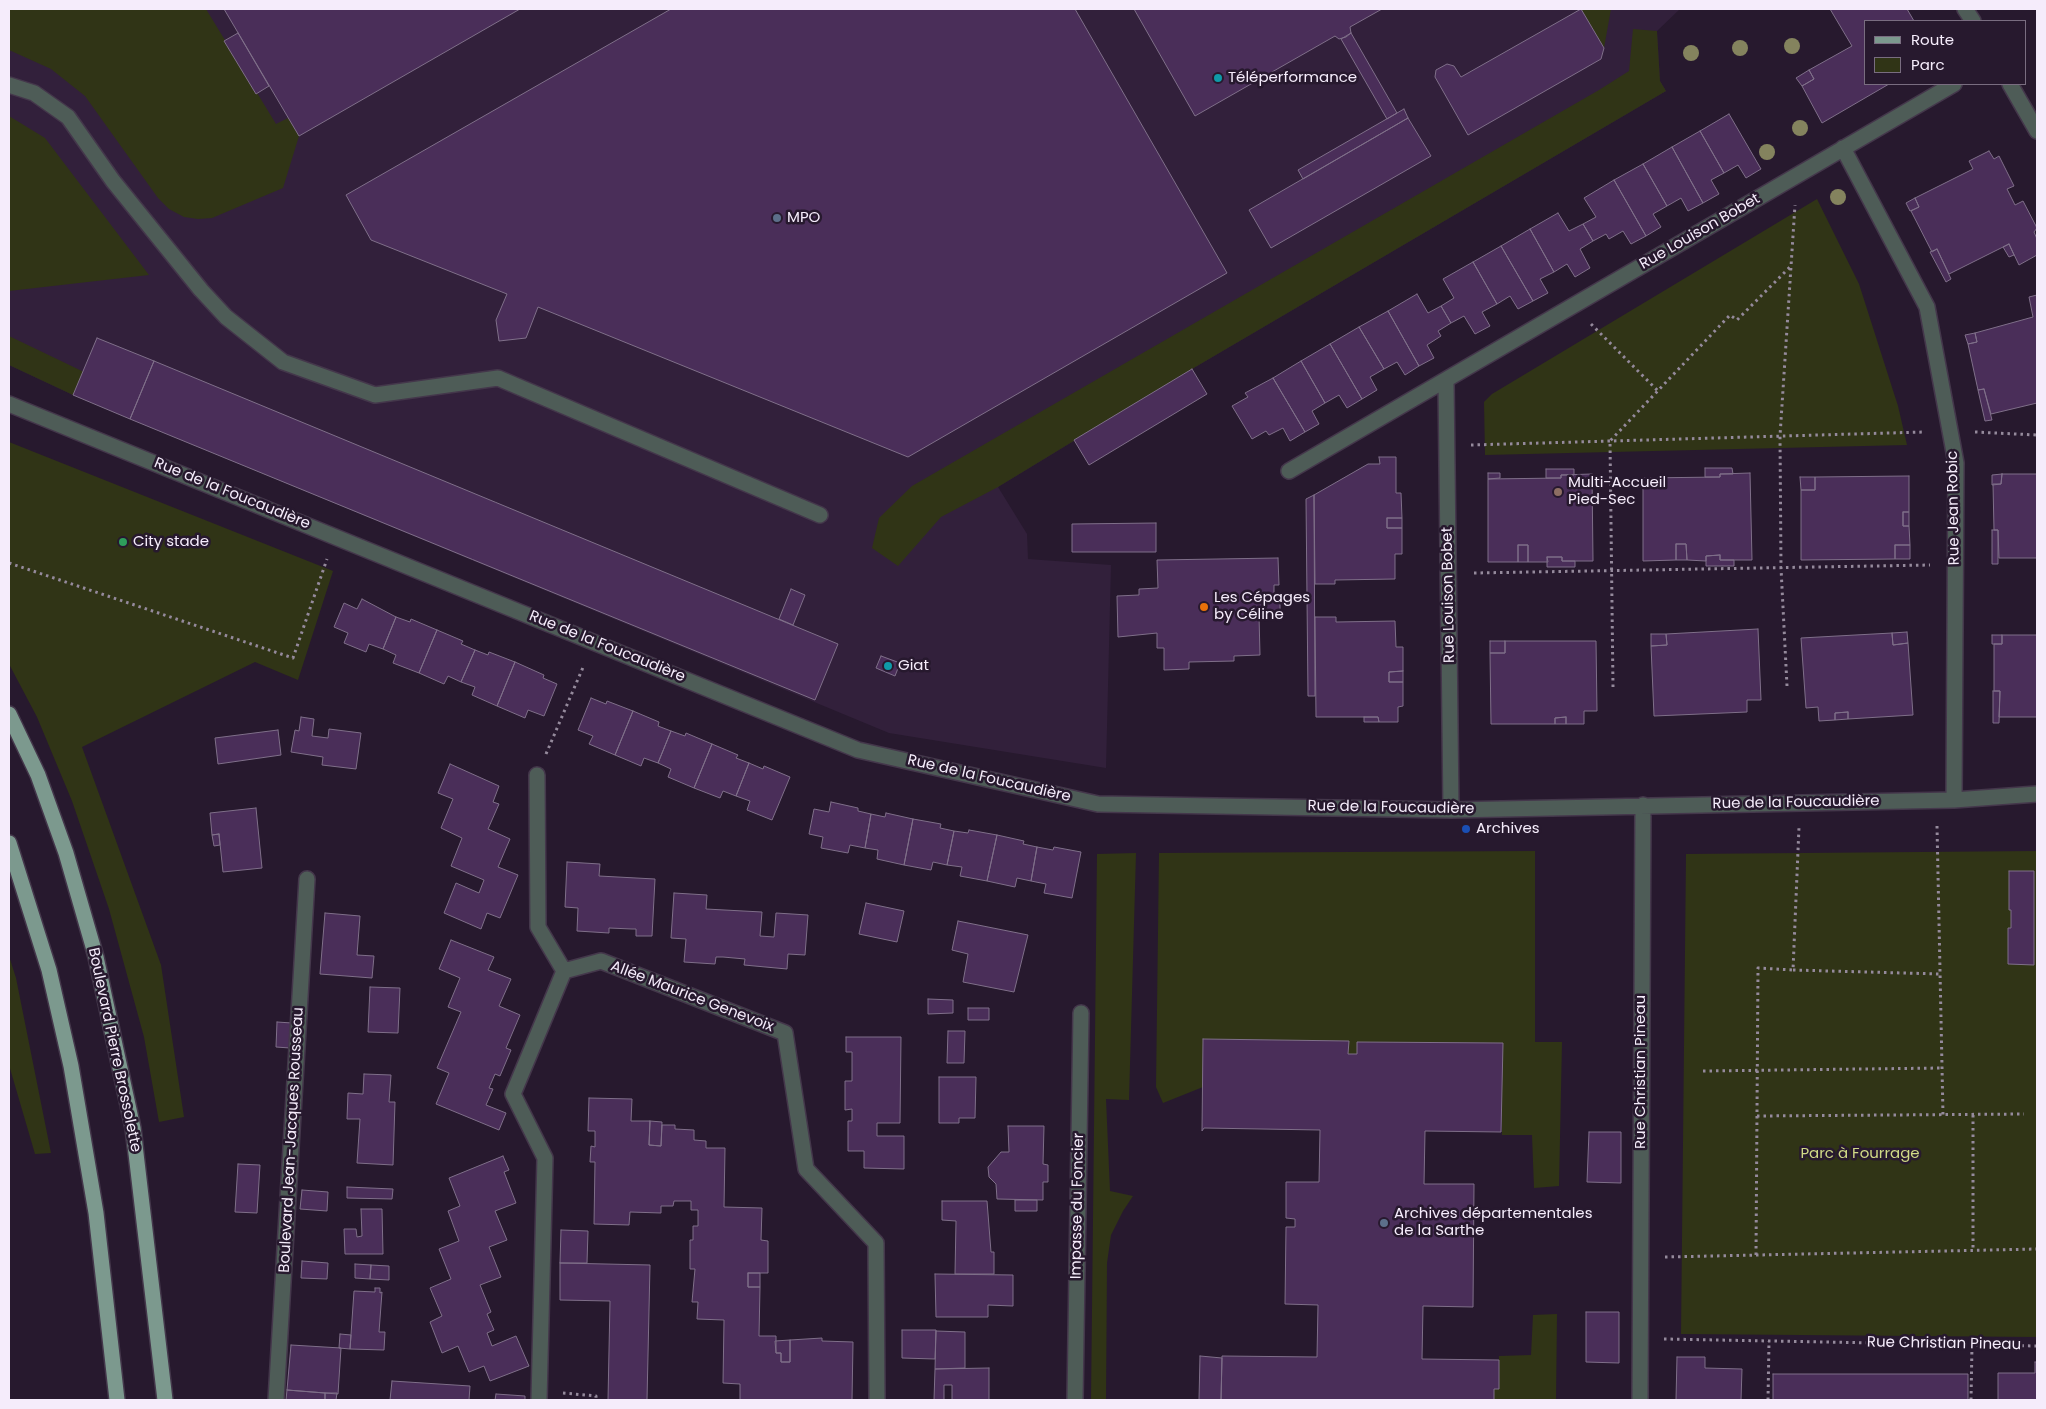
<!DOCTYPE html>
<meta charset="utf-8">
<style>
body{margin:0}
#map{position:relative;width:2046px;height:1409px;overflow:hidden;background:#27192e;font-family:Poppins,sans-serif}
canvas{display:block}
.frame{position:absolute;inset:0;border:10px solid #f5ecfb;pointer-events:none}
.legend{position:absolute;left:1864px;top:20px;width:162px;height:65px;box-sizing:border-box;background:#27192e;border:1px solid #796d80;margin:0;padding:6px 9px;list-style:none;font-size:15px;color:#f5ecfb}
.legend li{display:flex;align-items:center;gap:10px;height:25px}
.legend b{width:25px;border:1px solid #796d80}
</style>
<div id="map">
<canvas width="2046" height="1409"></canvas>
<div class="frame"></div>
<ul class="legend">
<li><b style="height:6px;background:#7c998e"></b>Route</li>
<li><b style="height:14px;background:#303416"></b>Parc</li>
</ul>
</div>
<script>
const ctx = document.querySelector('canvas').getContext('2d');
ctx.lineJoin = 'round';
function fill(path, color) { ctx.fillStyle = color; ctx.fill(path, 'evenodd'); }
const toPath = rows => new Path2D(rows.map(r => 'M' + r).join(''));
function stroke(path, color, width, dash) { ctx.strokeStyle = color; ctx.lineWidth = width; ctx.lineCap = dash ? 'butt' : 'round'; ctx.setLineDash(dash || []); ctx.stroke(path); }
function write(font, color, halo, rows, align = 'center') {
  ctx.font = font + ' Poppins,sans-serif'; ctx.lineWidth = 5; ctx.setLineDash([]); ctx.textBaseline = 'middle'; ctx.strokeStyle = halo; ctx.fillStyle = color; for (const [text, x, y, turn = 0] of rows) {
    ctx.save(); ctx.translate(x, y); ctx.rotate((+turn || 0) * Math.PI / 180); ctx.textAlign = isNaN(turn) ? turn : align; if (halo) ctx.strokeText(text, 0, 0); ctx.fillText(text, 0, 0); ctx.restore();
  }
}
const built = toPath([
 [9,9,1680,9,1657,31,1660,81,1666,91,1192,369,998,487,1027,534,1028,559,1111,565,1106,768,889,733,73,395,9,365]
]);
const green = toPath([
 [9,9,206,9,276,124,288,118,299,136,283,188,212,218,198,219,184,217,169,209,158,198,85,96,51,69,9,50],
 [1581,9,1611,9,1604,48],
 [1633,29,1657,31,1660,81,1666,91,1192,369,998,487,941,517,898,566,872,548,879,518,912,486,1599,90,1629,71],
 [9,116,45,138,149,275,9,291],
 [1817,199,1859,284,1898,406,1907,445,1485,455,1484,402,1492,394],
 [9,336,84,372,73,395,9,365],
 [9,442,333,571,298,680,255,662,82,747,161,965,184,1117,159,1122,144,1037,109,909,72,801,37,717,9,664],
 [1535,851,1535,1042,1562,1042,1559,1186,1534,1188,1532,1135,1502,1135,1502,1043,1358,1042,1357,1054,1203,1087,1163,1103,1156,1087,1159,853],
 [2037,851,2037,1337,1681,1334,1686,854],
 [1136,853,1129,1100,1106,1099,1110,1191,1133,1196,1123,1211,1111,1235,1107,1263,1106,1400,1091,1400,1097,854],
 [9,956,16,978,51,1153,35,1154,9,1065],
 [1557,1314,1556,1400,1494,1400,1494,1389,1499,1389,1499,1356,1531,1355,1533,1315]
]);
const building = toPath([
 [224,9,520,9,299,136,224,9],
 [671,9,1075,9,1227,273,908,457,538,307,526,338,499,341,496,320,507,294,371,240,346,195,671,9],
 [1134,9,1382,9,1350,27,1351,33,1346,37,1339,39,1335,36,1195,116,1134,9],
 [1581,9,1604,48,1601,59,1468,135,1435,77,1436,70,1447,64,1454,66,1461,77,1581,9],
 [1830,9,1907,9,1914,21,1865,21,1865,84,1889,84,1822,123,1802,86,1814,79,1809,70,1852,46,1830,9],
 [238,33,269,86,256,94,224,41,238,33],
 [1351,33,1397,113,1387,119,1341,39,1351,33],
 [1809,70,1814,79,1802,86,1796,78,1809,70],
 [1404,109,1408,118,1303,179,1298,170,1404,109],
 [1729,114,1761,169,1746,178,1738,165,1724,173,1700,131,1729,114],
 [1408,118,1431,156,1271,248,1249,210,1408,118],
 [1700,131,1724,173,1711,180,1719,194,1703,203,1672,147,1700,131],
 [1672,147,1703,203,1688,211,1681,198,1667,206,1643,164,1672,147],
 [1989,151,1994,159,1999,156,2014,186,2007,189,2015,205,2023,201,2037,228,2034,232,2037,239,2037,255,2019,265,2009,244,1949,274,1937,249,1932,252,1911,211,1919,207,1915,198,1973,169,1969,161,1989,151],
 [1643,164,1667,206,1653,214,1661,227,1646,236,1614,180,1643,164],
 [1614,180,1646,236,1631,244,1623,231,1609,239,1606,234,1593,241,1583,224,1596,217,1584,198,1614,180],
 [1915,198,1919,207,1910,211,1906,203,1915,198],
 [1558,213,1569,231,1583,224,1593,241,1580,249,1590,268,1575,277,1567,264,1554,272,1530,229,1558,213],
 [1530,229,1554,272,1540,279,1548,293,1533,301,1501,246,1530,229],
 [2009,244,2014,255,2009,257,2003,247,2009,244],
 [1501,246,1533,301,1518,309,1510,296,1497,304,1473,262,1501,246],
 [1937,249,1951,279,1946,282,1930,252,1937,249],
 [1473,262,1497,304,1482,312,1490,326,1475,334,1464,316,1451,323,1441,306,1454,298,1443,279,1473,262],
 [1417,294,1428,313,1441,306,1451,323,1438,331,1441,336,1427,345,1434,358,1419,366,1388,311,1417,294],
 [2037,295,2037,403,1991,414,1984,389,1978,390,1968,344,1977,342,1975,333,2033,317,2029,297,2037,295],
 [1388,311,1419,366,1405,375,1397,362,1384,369,1359,327,1388,311],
 [1359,327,1384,369,1370,377,1377,390,1362,399,1330,344,1359,327],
 [1975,333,1977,342,1968,344,1965,335,1975,333],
 [97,338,154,361,130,419,73,395,97,338],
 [1330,344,1362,399,1347,408,1339,395,1325,403,1301,361,1330,344],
 [154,361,838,644,815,700,130,419,154,361],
 [1301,361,1325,403,1312,411,1319,424,1305,432,1273,378,1301,361],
 [1192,369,1207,394,1089,465,1074,440,1192,369],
 [1273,378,1305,432,1290,441,1283,428,1269,435,1266,431,1252,439,1232,406,1248,397,1245,393,1273,378],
 [1984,389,1992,420,1985,421,1978,390,1984,389],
 [1379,457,1396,457,1396,493,1401,493,1402,518,1387,518,1387,528,1402,528,1402,554,1395,554,1395,579,1335,580,1335,584,1315,584,1314,495,1368,464,1380,464,1379,457],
 [1705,468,1732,468,1733,474,1720,474,1720,477,1705,477,1705,468],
 [1546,469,1574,469,1574,475,1561,475,1561,478,1546,478,1546,469],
 [1488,473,1500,473,1500,478,1488,479,1488,473],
 [1750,473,1752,560,1720,560,1720,555,1706,556,1706,561,1687,560,1686,544,1676,544,1676,560,1643,561,1643,478,1720,477,1720,474,1750,473],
 [1592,474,1593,561,1562,561,1562,557,1547,557,1548,562,1528,562,1528,545,1518,545,1518,562,1488,562,1488,479,1561,478,1561,475,1592,474],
 [2002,474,2001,484,1992,485,1992,475,2002,474],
 [2002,474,2037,474,2037,558,1999,558,1998,530,1994,530,1993,484,2001,484,2002,474],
 [1909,476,1909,512,1903,512,1903,526,1909,526,1910,545,1895,545,1895,559,1801,560,1801,490,1815,490,1815,477,1909,476],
 [1800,477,1815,477,1815,490,1801,490,1800,477],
 [1314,495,1315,696,1308,696,1306,499,1314,495],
 [1903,512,1909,512,1909,526,1903,526,1903,512],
 [1387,518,1402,518,1402,528,1387,528,1387,518],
 [1156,523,1156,552,1072,552,1072,524,1156,523],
 [1992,530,1998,530,1998,564,1992,564,1992,530],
 [1676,544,1686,544,1687,560,1676,560,1676,544],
 [1518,545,1528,545,1528,562,1518,562,1518,545],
 [1895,545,1910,545,1910,559,1895,559,1895,545],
 [1720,555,1720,560,1734,560,1734,566,1706,566,1706,556,1720,555],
 [1547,557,1562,557,1562,561,1575,561,1575,567,1547,567,1547,557],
 [1278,558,1279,585,1274,585,1274,595,1280,595,1280,616,1259,616,1260,655,1234,656,1234,661,1189,662,1189,669,1164,670,1164,648,1157,648,1157,633,1118,637,1117,596,1139,595,1139,589,1158,588,1157,560,1278,558],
 [791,589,805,595,793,625,779,619,791,589],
 [362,599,396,617,383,649,369,644,366,652,344,643,348,633,334,627,344,603,357,609,362,599],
 [396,617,410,622,411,619,437,630,419,673,393,663,396,655,383,649,396,617],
 [1315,617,1336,617,1336,622,1395,621,1396,647,1403,647,1403,671,1389,672,1389,682,1403,682,1403,706,1398,707,1398,722,1379,722,1378,717,1316,717,1315,617],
 [1758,629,1761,700,1747,700,1747,712,1654,716,1651,646,1667,645,1666,634,1758,629],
 [437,630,463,641,461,644,475,650,461,682,448,676,444,684,419,673,437,630],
 [1907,632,1908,643,1893,645,1892,633,1907,632],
 [1892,633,1893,645,1908,643,1913,715,1848,719,1848,712,1835,713,1835,720,1819,721,1818,707,1806,708,1801,638,1892,633],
 [1651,634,1666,634,1667,645,1651,646,1651,634],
 [1992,635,2002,635,2002,644,1992,644,1992,635],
 [2002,635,2037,635,2037,717,1999,717,2000,691,1994,691,1994,644,2002,644,2002,635],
 [1490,641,1505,641,1505,653,1490,653,1490,641],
 [1505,641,1596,641,1597,711,1584,711,1584,724,1566,724,1566,717,1555,718,1555,724,1491,724,1490,653,1505,653,1505,641],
 [475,650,488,655,489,652,515,662,497,706,472,695,475,687,461,682,475,650],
 [881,656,900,663,895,676,876,668,881,656],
 [515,662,544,675,543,678,557,684,544,716,528,710,525,718,497,706,515,662],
 [1403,671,1403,682,1389,682,1389,672,1403,671],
 [1993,691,2000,691,1999,723,1993,723,1993,691],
 [591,698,606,704,607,701,633,711,615,755,589,744,593,736,578,730,591,698],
 [633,711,659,722,658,726,671,731,658,763,644,758,641,766,615,755,633,711],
 [1848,712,1848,719,1835,720,1835,713,1848,712],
 [301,717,314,719,312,736,328,738,329,729,361,733,356,769,322,765,323,757,291,752,295,730,299,731,301,717],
 [1364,717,1378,717,1379,722,1364,722,1364,717],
 [1566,717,1566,724,1555,724,1555,718,1566,717],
 [278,730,281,755,218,764,215,738,278,730],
 [671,731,685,736,686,733,712,744,694,788,668,777,671,769,658,763,671,731],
 [712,744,738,755,736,758,749,763,736,796,723,791,720,798,694,788,712,744],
 [749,763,763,769,764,766,790,777,772,820,747,810,750,801,736,796,749,763],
 [450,764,499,786,493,802,499,804,488,829,510,839,498,867,518,875,500,918,487,913,481,929,444,913,456,883,479,893,484,880,451,866,462,838,441,828,453,799,438,793,450,764],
 [831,802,858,808,858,811,871,814,865,848,850,845,848,853,821,848,823,837,809,834,814,809,829,812,831,802],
 [256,808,262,868,223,872,219,834,212,835,210,813,256,808],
 [886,813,913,819,904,865,877,859,878,850,865,848,871,814,885,817,886,813],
 [913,819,941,824,940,828,954,831,947,865,933,862,931,870,904,865,913,819],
 [969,830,997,835,987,881,960,876,962,867,947,865,954,831,968,833,969,830],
 [219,834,220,845,214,846,212,835,219,834],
 [997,835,1024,841,1023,844,1037,847,1031,881,1017,878,1015,887,987,881,997,835],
 [1037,847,1053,850,1054,847,1081,852,1072,898,1044,893,1046,884,1031,881,1037,847],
 [567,862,600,864,599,876,655,879,652,936,636,936,636,929,632,929,609,928,609,933,577,931,578,908,565,907,567,862],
 [2009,871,2034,871,2034,965,2008,964,2008,928,2011,928,2011,910,2009,910,2009,871],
 [674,893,707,895,706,909,762,912,760,936,774,937,776,913,808,915,805,955,788,954,787,969,744,965,745,959,723,957,716,957,715,964,684,962,686,939,671,938,674,893],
 [866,903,904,911,897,942,859,934,866,903],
 [325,913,360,916,357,955,374,956,372,978,320,974,325,913],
 [958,921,1028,935,1014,992,963,982,968,954,952,950,958,921],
 [451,940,494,957,488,970,511,979,499,1006,520,1015,506,1048,511,1050,500,1076,495,1074,489,1088,493,1089,486,1105,506,1113,499,1130,436,1104,449,1073,437,1068,461,1012,448,1007,460,978,439,969,451,940],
 [370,987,400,988,398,1033,368,1032,370,987],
 [928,999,953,1000,953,1013,928,1014,928,999],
 [968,1008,989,1008,989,1020,968,1020,968,1008],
 [277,1022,292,1023,290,1048,276,1047,277,1022],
 [948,1031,965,1031,964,1063,947,1063,948,1031],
 [846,1037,901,1037,900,1123,877,1123,877,1136,904,1136,904,1169,864,1168,864,1151,848,1151,848,1121,852,1121,852,1109,845,1110,845,1081,852,1081,852,1052,846,1052,846,1037],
 [1203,1039,1349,1041,1348,1054,1357,1054,1357,1042,1503,1043,1501,1132,1425,1131,1424,1184,1474,1184,1473,1307,1423,1306,1422,1359,1499,1360,1499,1389,1494,1389,1494,1400,1221,1400,1222,1356,1317,1357,1318,1305,1285,1304,1286,1227,1295,1227,1295,1219,1286,1218,1286,1182,1319,1182,1320,1130,1204,1128,1202,1131,1203,1039],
 [364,1074,391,1075,389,1102,395,1102,393,1165,357,1163,360,1119,347,1119,348,1093,363,1094,364,1074],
 [939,1077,976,1077,975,1118,959,1118,959,1123,939,1123,939,1077],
 [589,1098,632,1099,631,1121,650,1121,649,1145,661,1146,662,1125,675,1125,675,1129,694,1130,694,1140,706,1141,706,1148,725,1148,724,1207,762,1208,761,1240,768,1241,768,1273,748,1273,748,1287,760,1287,759,1336,776,1336,776,1353,781,1353,781,1362,790,1362,790,1340,822,1338,822,1341,853,1342,852,1400,740,1400,740,1384,723,1383,724,1320,697,1319,698,1302,692,1302,695,1269,690,1269,690,1240,693,1240,693,1226,698,1226,698,1210,691,1210,691,1201,674,1201,673,1206,661,1206,661,1213,630,1212,629,1225,594,1224,595,1162,590,1162,591,1146,595,1147,595,1131,588,1131,589,1098],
 [650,1121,662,1122,661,1146,649,1145,650,1121],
 [1008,1126,1044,1126,1043,1164,1048,1165,1048,1182,1043,1182,1043,1200,997,1199,996,1184,989,1177,988,1167,1001,1152,1009,1152,1008,1126],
 [1589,1132,1621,1132,1621,1183,1587,1182,1589,1132],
 [503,1156,509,1170,504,1172,516,1203,495,1211,507,1240,489,1247,501,1277,480,1285,491,1312,487,1314,494,1330,487,1333,492,1346,516,1336,529,1366,490,1381,484,1366,469,1372,458,1346,442,1353,430,1322,442,1316,430,1288,451,1279,439,1249,459,1241,448,1211,460,1206,449,1178,503,1156],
 [238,1164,260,1165,257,1213,235,1212,238,1164],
 [347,1187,393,1189,392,1199,347,1198,347,1187],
 [302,1190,328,1192,327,1211,300,1209,302,1190],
 [1015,1200,1037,1200,1037,1211,1015,1211,1015,1200],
 [942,1201,987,1201,991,1252,994,1252,994,1274,955,1274,956,1221,942,1220,942,1201],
 [361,1209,382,1209,383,1254,345,1254,344,1229,356,1229,357,1237,362,1236,361,1209],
 [561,1230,588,1231,587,1263,560,1263,561,1230],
 [302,1261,328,1263,327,1279,301,1278,302,1261],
 [560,1263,650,1265,647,1400,608,1400,610,1301,560,1300,560,1263],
 [355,1264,371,1265,370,1279,355,1278,355,1264],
 [371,1265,389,1266,389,1280,370,1279,371,1265],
 [748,1273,760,1273,760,1287,748,1287,748,1273],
 [935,1274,1013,1275,1013,1306,988,1305,988,1317,936,1317,935,1274],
 [375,1288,380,1288,380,1293,382,1292,379,1332,385,1332,384,1350,350,1349,354,1291,375,1292,375,1288],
 [1586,1312,1619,1312,1619,1363,1586,1362,1586,1312],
 [902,1330,936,1330,935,1359,902,1358,902,1330],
 [936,1331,965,1332,965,1368,935,1369,936,1331],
 [340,1334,351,1335,350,1349,339,1348,340,1334],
 [790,1340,790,1362,781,1362,781,1353,776,1353,775,1341,790,1340],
 [291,1345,341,1348,338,1394,287,1390,291,1345],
 [1200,1356,1222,1358,1221,1400,1199,1400,1200,1356],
 [1677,1357,1705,1357,1705,1368,1742,1369,1741,1400,1676,1400,1677,1357],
 [2035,1362,2037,1362,2037,1400,1998,1400,1998,1373,2035,1373,2035,1362],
 [989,1368,989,1400,952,1400,952,1385,944,1385,944,1400,934,1400,935,1369,989,1368],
 [1773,1374,1968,1374,1968,1400,1773,1400,1773,1374],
 [392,1381,470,1386,469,1400,390,1400,392,1381],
 [287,1390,325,1393,325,1400,286,1400,287,1390],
 [325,1393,337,1393,336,1400,325,1400,325,1393],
 [496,1394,525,1396,525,1400,495,1400,496,1394]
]);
const path = toPath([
 [1591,324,1658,391],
 [1975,432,2037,435],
 [1471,445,1924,432],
 [9,563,293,658,327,559],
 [1474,573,1930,565],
 [1787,686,1781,568,1780,436,1795,205],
 [1613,687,1610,441,1730,315,1737,320,1790,267],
 [546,754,584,665],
 [1937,826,1943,1115],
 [1793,970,1940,974],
 [1703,1071,1942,1068],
 [1973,1115,1973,1250],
 [1757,1116,2024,1114],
 [1756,1255,1758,968,1793,970,1799,827],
 [1665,1257,2037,1249],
 [1664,1339,2037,1346],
 [563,1393,596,1396,596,1400],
 [1768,1400,1769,1341],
 [1971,1400,1972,1345]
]);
const minor = toPath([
 [1965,9,1973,21],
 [2010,84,2037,131],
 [9,85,34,93,68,117,113,181,201,290,226,317,283,362,375,395,498,378,820,515],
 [1843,148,1927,307,1956,463,1954,800],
 [1446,380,1451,810],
 [9,404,858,750,1098,804,1451,810,1954,800,2037,794],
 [1289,471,1954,84],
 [537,775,538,927,564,971],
 [276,1400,307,879],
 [539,1400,545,1158,513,1094,564,971,601,961,785,1033,806,1169,876,1243,877,1400],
 [1075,1400,1081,1013],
 [1640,1400,1643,805]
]);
const major = toPath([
 [9,714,38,775,66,853,96,957,133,1128,165,1400],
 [9,843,49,970,71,1066,96,1213,117,1400]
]);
const trees = [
 [1792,46],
 [1740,48],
 [1691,53],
 [1800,128],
 [1767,152],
 [1838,197]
];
const markers = [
 [1218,78,5,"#0f9aa8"],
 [777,218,5,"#5c6f8a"],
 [1558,492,5,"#8d6e63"],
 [123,542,5,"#2e9e5b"],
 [1204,607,5,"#e8710a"],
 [888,666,5,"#0f9aa8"],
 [1466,829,5,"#1a4fb4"],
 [1384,1223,5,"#5c6f8a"]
];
const poiNames = [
 ["Téléperformance",1228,78],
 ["MPO",787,218],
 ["Multi-Accueil",1568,483],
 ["Pied-Sec",1568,500],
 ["City stade",133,542],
 ["Les Cépages",1214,598],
 ["by Céline",1214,615],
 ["Giat",898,666],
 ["Archives",1476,829],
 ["Archives départementales",1394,1214],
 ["de la Sarthe",1394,1231]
];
const streetNames = [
 ["Rue Louison Bobet",1700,232,-30],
 ["Rue de la Foucaudière",232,494,22],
 ["Rue Jean Robic",1954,508,-91],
 ["Rue Louison Bobet",1449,595,-91],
 ["Rue de la Foucaudière",607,647,22],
 ["Rue de la Foucaudière",989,779,13],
 ["Rue de la Foucaudière",1796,803,-1],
 ["Rue de la Foucaudière",1391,808,1],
 ["Allée Maurice Genevoix",692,997,21],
 ["Boulevard Pierre Brossolette",114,1050,78],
 ["Rue Christian Pineau",1641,1072,-90],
 ["Boulevard Jean-Jacques Rousseau",292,1140,-87],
 ["Impasse du Foncier",1078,1206,-89],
 ["Rue Christian Pineau",1944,1344,1]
];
const parkNames = [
 ["Parc à Fourrage",1860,1154]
];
fill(built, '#32203b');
fill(green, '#303416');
fill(building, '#4a2e59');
stroke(building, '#7f6f89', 1);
stroke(minor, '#44374b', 18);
stroke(major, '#44374b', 18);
stroke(path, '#958a9c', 3, [2.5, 4]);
stroke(minor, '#4e5c57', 15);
stroke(major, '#7c998e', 15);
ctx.fillStyle = '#84835e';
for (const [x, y] of trees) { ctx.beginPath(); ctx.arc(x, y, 8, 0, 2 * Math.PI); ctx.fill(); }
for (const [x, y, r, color] of markers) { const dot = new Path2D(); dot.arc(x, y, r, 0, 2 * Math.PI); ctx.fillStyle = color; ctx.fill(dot); stroke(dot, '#27192e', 2); }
write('15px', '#f5ecfb', '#27192e', poiNames, 'left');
write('15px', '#f5ecfb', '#27192e', streetNames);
write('15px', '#d0da86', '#27192e', parkNames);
</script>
